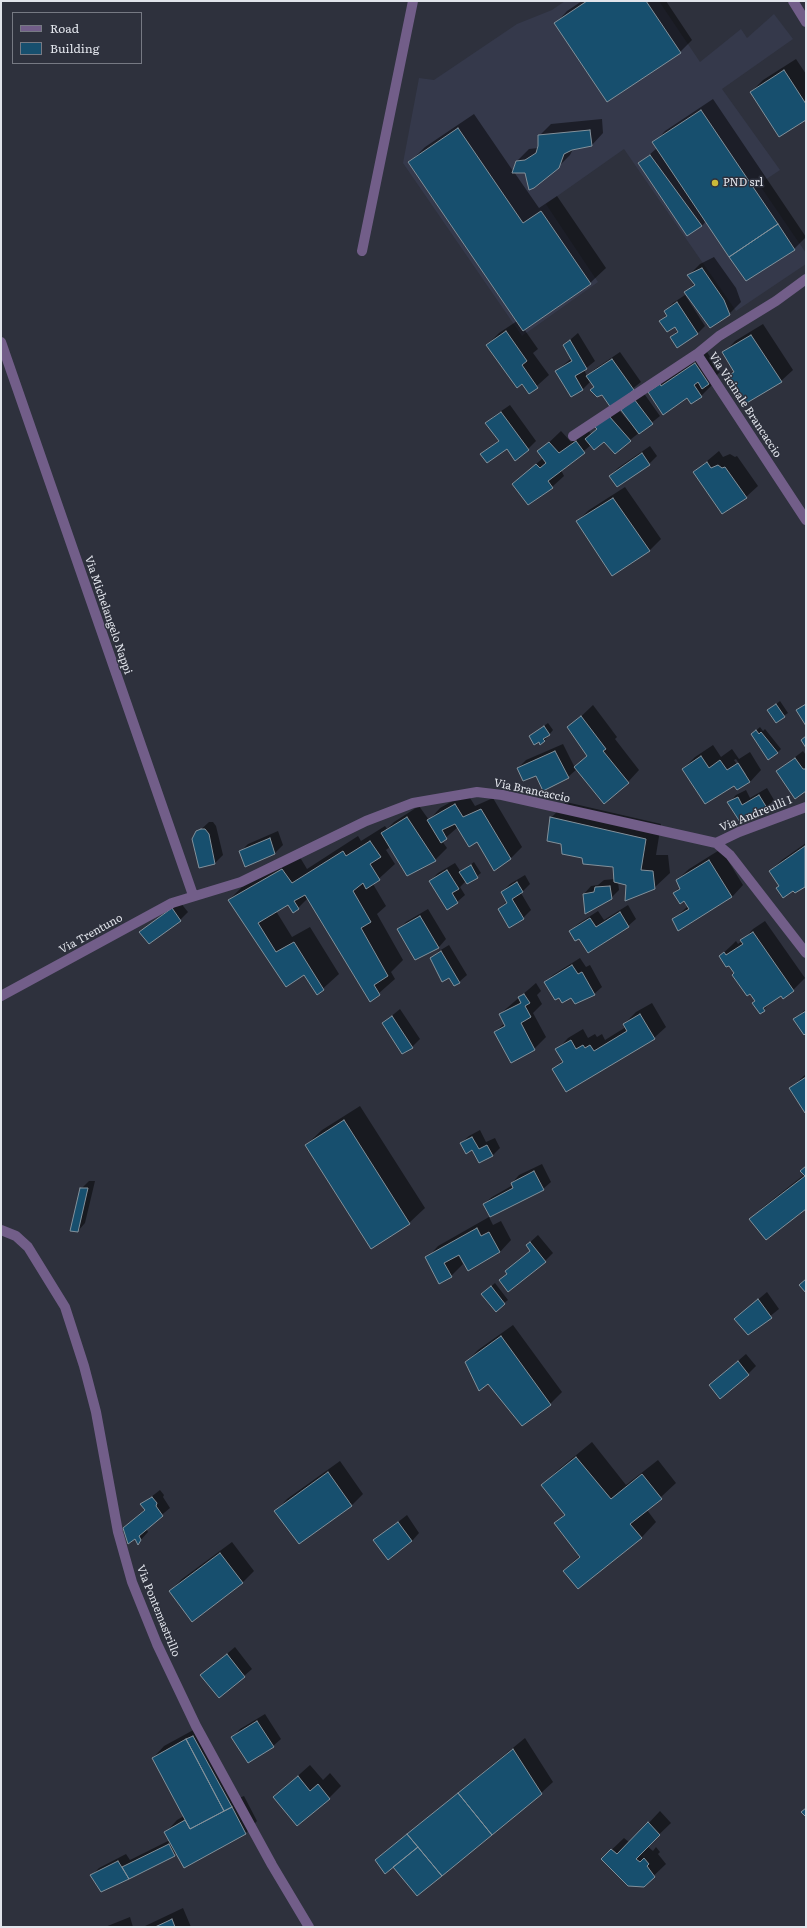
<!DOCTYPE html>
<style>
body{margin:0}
#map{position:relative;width:807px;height:1928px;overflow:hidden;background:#2e313d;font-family:Literata,serif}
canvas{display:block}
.frame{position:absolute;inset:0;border:2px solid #e1e4eb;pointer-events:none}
.legend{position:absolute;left:12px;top:12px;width:130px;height:52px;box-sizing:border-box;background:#2e313d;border:1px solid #767983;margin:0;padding:5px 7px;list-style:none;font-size:12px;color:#e1e4eb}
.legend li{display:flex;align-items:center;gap:8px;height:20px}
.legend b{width:20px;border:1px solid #767983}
</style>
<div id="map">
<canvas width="807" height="1928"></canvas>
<div class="frame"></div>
<ul class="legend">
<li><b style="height:5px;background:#725e89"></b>Road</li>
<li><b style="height:11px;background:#174f6e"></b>Building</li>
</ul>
</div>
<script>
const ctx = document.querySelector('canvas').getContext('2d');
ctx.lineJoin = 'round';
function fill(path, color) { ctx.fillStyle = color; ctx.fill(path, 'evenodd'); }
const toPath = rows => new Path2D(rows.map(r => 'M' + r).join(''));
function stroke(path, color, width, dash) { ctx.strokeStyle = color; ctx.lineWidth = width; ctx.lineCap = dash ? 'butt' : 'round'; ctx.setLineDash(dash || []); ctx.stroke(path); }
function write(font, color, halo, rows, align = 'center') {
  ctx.font = font + ' Literata,serif'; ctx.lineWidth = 3; ctx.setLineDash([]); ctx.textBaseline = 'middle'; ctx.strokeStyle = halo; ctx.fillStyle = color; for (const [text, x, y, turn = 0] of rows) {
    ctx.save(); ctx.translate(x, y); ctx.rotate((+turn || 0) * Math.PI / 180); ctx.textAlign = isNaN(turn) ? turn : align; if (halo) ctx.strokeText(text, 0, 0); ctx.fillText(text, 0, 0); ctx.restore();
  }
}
const built = toPath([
 [565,1,659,1,700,62,741,29,747,38,774,14,793,39,722,89,780,170,759,184,806,253,806,264,736,311,624,149,546,204,598,282,522,336,403,163,419,78,434,80,517,24,552,10]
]);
const shadow = toPath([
 [582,1,666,1,692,40,680,52,608,101,556,23,567,11],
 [796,59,806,74,806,119,751,92,763,80],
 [713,99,806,237,794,249,706,221,702,226,640,163,657,148,654,143,665,131],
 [474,114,513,171,517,161,529,149,538,148,539,136,551,124,602,119,603,133,592,145,573,149,570,155,558,167,514,172,539,208,557,196,606,268,590,283,524,329,538,349,533,353,549,375,529,393,487,345,499,333,517,321,409,163,425,147],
 [714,257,736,288,741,302,729,314,686,292,695,283,689,275,700,264],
 [685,295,705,326,697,334,671,337,678,330,675,325,661,321,667,314,665,311,673,303],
 [763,324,793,370,781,381,728,376,734,370,724,353,735,341],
 [578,333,595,361,584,370,587,376,595,369,620,352,641,382,611,406,591,381,583,389,571,396,556,371,572,358,564,345],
 [707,352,720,372,711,381,713,384,701,396,687,397,649,393,661,381],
 [643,392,660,416,615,452,604,441,591,445,561,470,564,476,552,487,513,484,543,458,539,452,561,431,571,442,588,430,591,434,618,409,629,422,631,421,622,410],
 [510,405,536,441,528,449,508,448,481,454,499,440,486,423,494,416],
 [650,446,657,456,649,464,617,486,610,476,618,468],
 [719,451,723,457,730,454,735,457,737,456,758,486,746,497,694,472],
 [625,487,661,539,649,551,577,521,589,510],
 [780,701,788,713,776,721,769,710],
 [593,705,617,737,615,739,639,770,628,782,577,769,568,777,537,775,518,768,526,760,563,744,575,768,588,755,569,728],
 [548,723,553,730,544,741,539,741,530,736],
 [760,727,763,731,765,729,781,749,777,753,752,734],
 [713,745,721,757,732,749,739,759,750,752,761,770,750,782,735,784,683,769,695,757],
 [736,759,746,774,745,776,734,760],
 [803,751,806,755,806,790,777,771],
 [767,788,774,800,767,807,740,820,729,803,736,795,746,790,750,798],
 [467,793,475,806,493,798,522,847,511,858,477,840,458,827,442,841,447,848,435,860,390,847,386,850,395,864,373,884,386,906,377,914,403,960,391,972,395,979,370,1001,308,898,298,908,288,904,276,911,292,937,310,927,339,974,317,994,305,973,286,985,229,900,245,884,298,854,307,869,358,836,361,841,385,826,387,829,394,822,419,806,429,820,440,808],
 [566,802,661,824,656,855,668,855,670,873,654,888,618,882,619,890,611,898,584,894,591,886,598,885,604,880,615,879,614,866,583,857,562,843,551,818],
 [209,822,213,822,216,826,223,855,215,863,200,867,195,835],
 [278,831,283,845,275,853,246,866,240,852,248,844],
 [806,843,806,884,793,889,780,886,770,871,782,860],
 [721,849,743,885,732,897,674,919,688,906,684,900,674,893,680,887,677,880,689,869],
 [474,862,481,873,468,883,466,881,460,887,465,895,457,902,430,881,438,873,455,863,461,872],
 [525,875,530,884,521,893,531,910,523,918,499,909,507,901,502,892,510,884],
 [180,902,188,912,180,920,141,932],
 [628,905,636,919,628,926,579,937,570,931,578,924,598,911,604,920],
 [428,909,446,939,439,947,415,959,398,930,406,922],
 [765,921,805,978,793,990,776,998,760,1013,756,1000,729,965,720,956,732,945,736,941,738,944,742,941,753,929],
 [449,945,467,975,459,982,450,976,431,959,439,951],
 [580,958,586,967,590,965,602,987,594,994,571,997,545,982,553,975],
 [536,983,541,991,537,995,542,1004,533,1013,546,1037,534,1049,495,1032,505,1023,500,1014],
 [652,1003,666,1027,654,1038,554,1069,563,1060,557,1050,568,1038,583,1029,588,1038,595,1034,597,1037,602,1034,605,1040,626,1027,624,1024,636,1012],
 [400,1009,420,1039,412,1047,383,1023],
 [806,1009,806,1032,795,1019],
 [806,1074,806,1112,791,1088],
 [360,1106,425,1208,409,1223,306,1145,322,1130],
 [480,1130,486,1142,495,1138,500,1148,492,1156,461,1143,469,1136],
 [542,1164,551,1182,543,1189,484,1204,492,1197,513,1185,512,1183,519,1175],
 [806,1166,806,1208,751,1219,762,1208,805,1174,801,1171],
 [89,1181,95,1181,85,1223,78,1231,81,1189],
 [489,1217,493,1225,501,1221,511,1240,500,1252,458,1255,463,1264,451,1276,427,1258,438,1246],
 [538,1235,553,1253,545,1261,508,1273,506,1271,531,1250,527,1245],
 [495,1283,508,1300,504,1303,482,1294],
 [767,1292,779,1309,748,1334,735,1319],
 [513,1325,562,1392,550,1404,522,1425,488,1382,466,1362,478,1350],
 [746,1354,756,1366,748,1374,710,1385],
 [592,1442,626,1485,658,1460,676,1483,647,1510,656,1522,641,1538,564,1571,580,1555,555,1523,565,1514,542,1485,558,1470],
 [340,1461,363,1494,351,1506,276,1511,287,1499],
 [160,1490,164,1495,163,1497,170,1508,146,1528,148,1532,138,1543,135,1538,124,1528,145,1509,142,1504],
 [407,1515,419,1533,412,1541,375,1540],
 [232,1542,254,1571,242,1583,170,1591,182,1579],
 [235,1647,252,1669,244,1676,201,1676],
 [265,1714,281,1739,273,1746,233,1737,240,1729],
 [197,1728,239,1798,244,1796,257,1821,246,1833,184,1866,177,1853,101,1891,91,1876,99,1868,126,1854,130,1860,170,1840,166,1832,177,1820,184,1816,153,1758,164,1746],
 [525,1738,553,1782,541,1793,376,1860],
 [310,1765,323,1780,330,1773,341,1786,329,1798,274,1797],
 [660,1811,671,1823,647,1846,653,1851,656,1847,660,1852,658,1854,666,1864,643,1886,602,1859,624,1838,630,1843],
 [183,1908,191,1927,143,1927],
 [130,1917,133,1927,105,1927]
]);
const building = toPath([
 [587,1,646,1,681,53,607,102,554,23,587,1],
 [784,70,806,104,806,120,779,137,750,92,784,70],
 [701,110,778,224,729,257,652,142,701,110],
 [458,128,523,223,541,211,591,284,523,331,408,162,458,128],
 [590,130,592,146,572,150,564,154,559,168,534,188,529,190,525,173,512,173,516,161,525,160,536,153,538,146,538,135,590,130],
 [650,155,702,226,687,236,638,163,650,155],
 [778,224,795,250,746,281,729,257,778,224],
 [702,268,724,300,730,315,710,328,684,292,695,285,687,275,702,268],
 [677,302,698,334,677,348,670,337,678,332,675,327,667,332,659,321,667,316,664,311,677,302],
 [506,331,527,361,522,365,538,388,529,394,522,384,517,388,486,345,506,331],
 [751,335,782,382,745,404,727,376,734,372,722,352,751,335],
 [570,340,587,369,575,376,583,390,571,397,555,371,572,361,563,345,570,340],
 [612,359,634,390,611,408,602,395,597,397,590,390,594,387,586,376,612,359],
 [695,363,709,384,702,389,698,382,694,385,702,397,691,404,687,398,663,415,648,392,660,384,661,386,695,363],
 [634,399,653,424,639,434,621,410,634,399],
 [501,412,529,450,515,461,507,449,487,463,480,454,499,441,485,423,501,412],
 [609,416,631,441,615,454,604,442,594,450,585,439,597,429,593,425,609,416],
 [576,441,585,453,548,481,553,488,528,505,512,484,536,464,540,468,546,463,537,451,549,442,559,453,576,441],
 [642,453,650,465,617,487,609,476,642,453],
 [707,462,711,468,718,465,722,468,725,467,747,498,722,514,693,472,707,462],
 [613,498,650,551,612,576,576,521,613,498],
 [776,704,785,717,776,723,767,710,776,704],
 [806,704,806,726,796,710,806,704],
 [581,716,606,749,603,751,629,783,604,804,574,767,587,756,567,727,581,716],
 [544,726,550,735,543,739,545,741,540,745,539,742,534,745,529,736,544,726],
 [756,730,759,734,761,732,778,753,768,760,751,734,756,730],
 [806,736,806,748,801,740,806,736],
 [555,751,569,778,543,791,536,776,523,781,517,768,555,751],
 [701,756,709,768,720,760,727,770,738,763,750,782,737,790,734,786,705,804,682,769,701,756],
 [795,758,803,769,806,769,806,791,795,799,776,771,795,758],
 [759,795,767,808,740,822,727,802,738,797,742,805,759,795],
 [455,804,463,817,481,809,511,859,494,871,477,842,469,847,455,824,442,830,447,839,441,843,427,820,455,804],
 [407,817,436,861,407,876,381,833,407,817],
 [550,817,646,839,641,870,653,871,655,889,625,901,626,885,614,882,613,867,583,864,582,858,562,854,561,844,547,841,550,817],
 [201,829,205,829,209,834,215,864,199,868,192,839,196,831,201,829],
 [270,838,275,854,245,867,239,851,270,838],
 [370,841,381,857,370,864,380,880,366,889,363,883,353,891,371,922,361,928,388,976,374,985,380,995,370,1002,305,895,294,901,299,909,293,913,288,905,258,923,276,952,294,942,324,990,317,995,304,975,286,987,228,900,282,869,292,883,343,851,346,856,370,841],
 [805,846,805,887,795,893,793,891,783,898,776,888,779,886,769,871,805,846],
 [709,860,732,897,678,931,672,919,689,909,684,901,680,904,673,893,680,889,676,880,709,860],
 [471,865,478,878,467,884,459,872,471,865],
 [447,870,459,889,452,893,458,903,447,910,429,881,447,870],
 [517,882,523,892,512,899,524,919,509,928,498,909,507,903,501,892,517,882],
 [610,886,612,899,585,914,583,894,594,892,595,887,610,886],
 [172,908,181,921,149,944,139,932,172,908],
 [620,912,629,927,588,953,579,939,575,941,569,931,590,918,596,927,620,912],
 [420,916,439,948,415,960,397,929,420,916],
 [753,932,794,991,783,999,781,996,763,1008,765,1011,760,1014,752,1003,755,1001,750,994,747,996,732,975,734,973,729,966,726,967,719,956,724,952,726,955,743,944,740,940,753,932],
 [441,951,460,983,454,986,449,978,442,982,430,958,441,951],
 [572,965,578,974,582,972,595,995,575,1004,571,998,562,1003,559,998,555,1000,544,982,572,965],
 [524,994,530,1003,525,1006,531,1017,521,1023,535,1050,511,1063,494,1032,505,1026,499,1014,521,1003,518,997,524,994],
 [806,1011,806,1033,804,1035,793,1019,806,1011],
 [640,1014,655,1039,566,1092,552,1069,563,1062,555,1049,571,1040,576,1049,583,1045,585,1048,590,1045,594,1051,627,1031,623,1024,640,1014],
 [392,1016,413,1048,402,1054,382,1023,392,1016],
 [806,1077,806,1113,805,1113,789,1088,806,1077],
 [344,1120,410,1224,371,1249,305,1145,344,1120],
 [472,1137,479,1149,487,1145,493,1156,479,1163,472,1150,466,1154,460,1143,472,1137],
 [806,1166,806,1209,766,1240,749,1219,805,1176,800,1171,806,1166],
 [534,1171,544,1190,490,1217,483,1204,513,1188,511,1183,534,1171],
 [80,1188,88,1188,78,1232,70,1231,80,1188],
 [477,1228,481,1236,489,1232,500,1252,468,1271,459,1255,444,1263,452,1277,439,1284,425,1257,477,1228],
 [530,1242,546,1262,508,1292,499,1280,507,1274,505,1271,530,1251,526,1245,530,1242],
 [806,1279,806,1293,799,1285,806,1279],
 [491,1286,505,1304,496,1312,481,1294,491,1286],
 [758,1299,772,1318,748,1335,734,1319,758,1299],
 [501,1336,551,1405,522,1426,488,1384,479,1391,465,1362,501,1336],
 [738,1361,749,1375,720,1399,709,1385,738,1361],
 [576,1457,611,1499,642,1474,662,1499,630,1524,642,1538,578,1589,563,1571,580,1557,554,1523,565,1515,541,1485,576,1457],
 [328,1472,352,1506,299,1544,274,1511,328,1472],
 [152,1497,157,1503,156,1506,163,1516,139,1536,141,1540,138,1545,135,1539,128,1544,123,1528,145,1510,140,1504,152,1497],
 [398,1522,412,1541,388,1560,373,1540,398,1522],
 [220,1553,243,1583,192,1622,169,1591,220,1553],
 [227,1654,245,1677,219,1698,200,1675,227,1654],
 [257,1721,274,1747,248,1763,231,1737,257,1721],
 [193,1736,232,1807,224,1811,186,1739,193,1736],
 [186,1739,224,1811,190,1829,152,1758,186,1739],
 [513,1749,542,1794,492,1835,458,1793,513,1749],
 [298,1776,310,1791,318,1784,330,1799,297,1826,273,1797,298,1776],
 [458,1793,492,1835,442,1876,407,1834,458,1793],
 [232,1807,246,1834,184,1868,164,1832,185,1820,190,1829,232,1807],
 [806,1808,806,1817,801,1812,806,1808],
 [648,1822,660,1835,636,1859,640,1862,644,1858,649,1864,647,1866,655,1877,644,1887,628,1886,601,1859,611,1849,617,1854,648,1822],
 [407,1834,418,1847,385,1874,375,1860,407,1834],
 [169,1844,175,1856,129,1879,122,1867,169,1844],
 [418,1847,442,1876,417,1896,393,1867,418,1847],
 [118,1861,129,1879,101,1892,90,1875,118,1861],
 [172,1919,175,1927,155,1927,168,1921,172,1919]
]);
const minor = toPath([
 [793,1,806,22],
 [362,251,413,1],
 [806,279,776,301,719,336,697,354,806,520],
 [1,342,193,895],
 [573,436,697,354],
 [716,843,739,832,806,807],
 [1,996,172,903,241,882,366,821,413,803,477,792,502,795,716,843,730,855,806,953],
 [1,1230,16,1236,28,1247,65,1307,84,1366,96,1412,118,1532,132,1582,157,1644,196,1726,272,1865,309,1927]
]);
const markers = [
 [715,183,4,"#cbba39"]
];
const poiNames = [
 ["PND srl",723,183]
];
const streetNames = [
 ["Via Vicinale Brancaccio",745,405,57],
 ["Via Michelangelo Nappi",108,615,71],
 ["Via Brancaccio",532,791,12],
 ["Via Andreulli I",756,814,-22],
 ["Via Trentuno",91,934,-29],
 ["Via Pontemastrillo",158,1611,68]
];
fill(built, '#35394b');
fill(shadow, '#0007');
fill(building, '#174f6e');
stroke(building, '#83919b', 1);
stroke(minor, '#725e89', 10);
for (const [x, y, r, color] of markers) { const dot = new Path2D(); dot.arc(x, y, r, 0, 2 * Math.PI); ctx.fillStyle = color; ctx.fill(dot); stroke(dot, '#2e313d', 1.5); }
write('11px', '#e1e4eb', '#2e313d', poiNames, 'left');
write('11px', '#e1e4eb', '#2e313d', streetNames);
</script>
